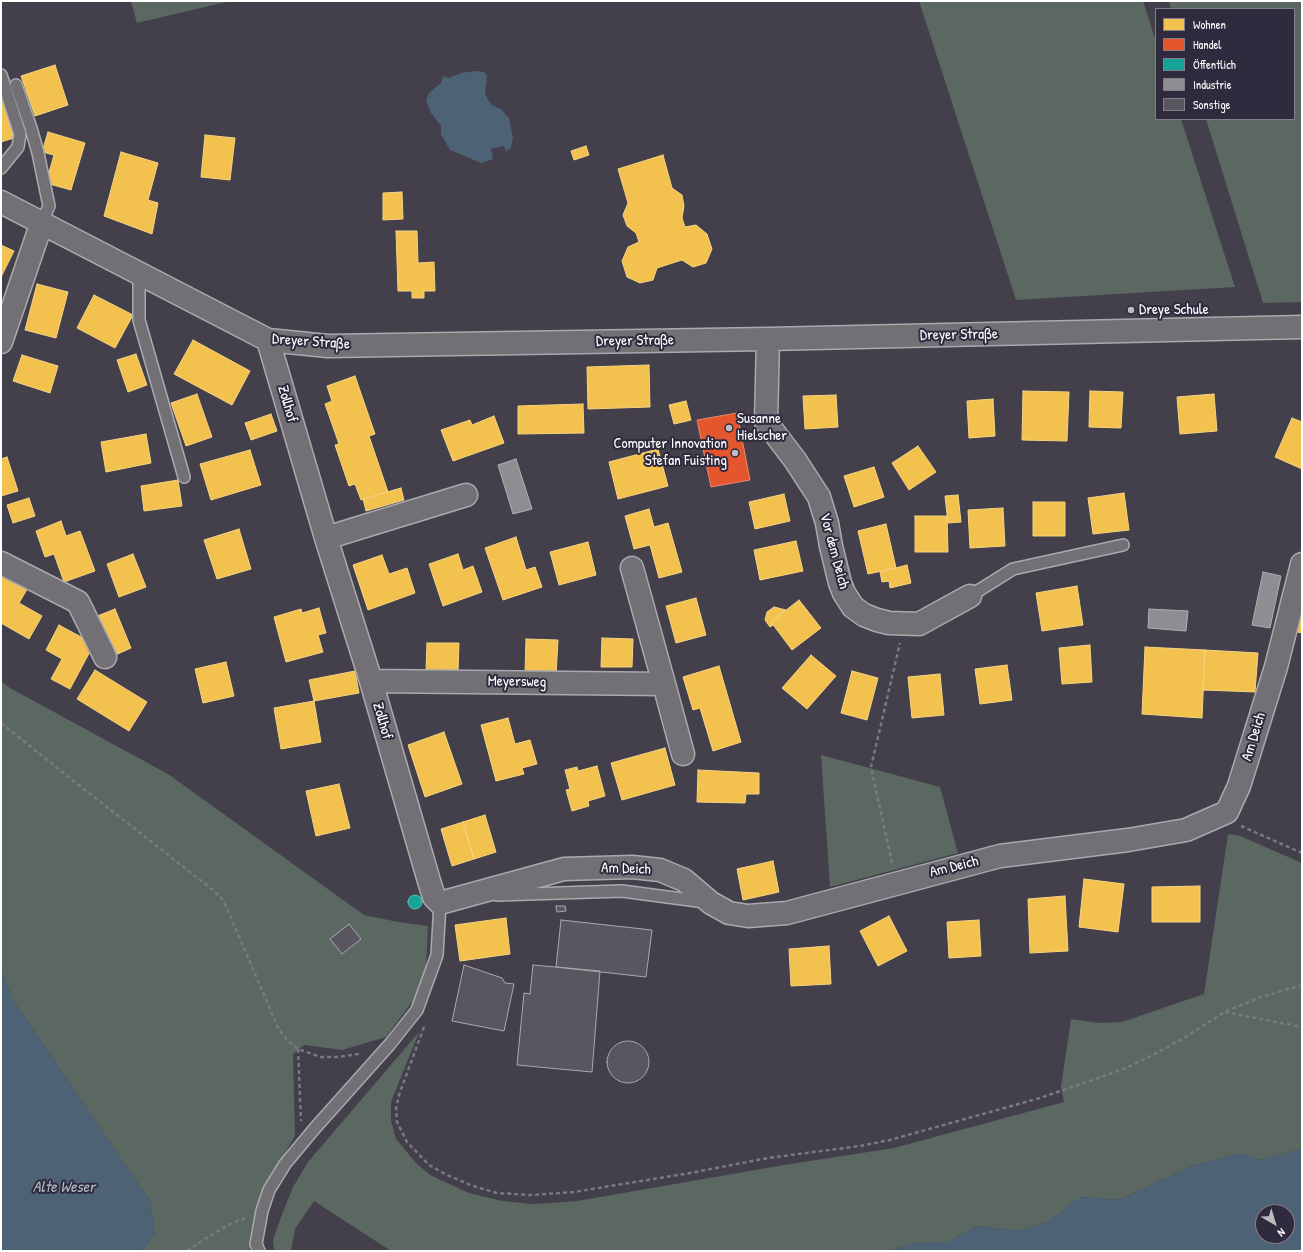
<!DOCTYPE html>
<meta charset="utf-8">
<style>
body{margin:0}
#map{position:relative;width:1303px;height:1252px;overflow:hidden;background:#433f4b;font-family:"Patrick Hand",sans-serif}
canvas{display:block}
.frame{position:absolute;inset:0;border:2px solid #fff;pointer-events:none}
.legend{position:absolute;left:1155px;top:8px;width:140px;height:112px;box-sizing:border-box;background:#2f2a3d;border:1px solid #827f8b;margin:0;padding:5px 7px;list-style:none;font-size:12px;color:#fff}
.legend li{display:flex;align-items:center;gap:8px;height:20px}
.legend b{width:20px;border:1px solid #827f8b}
.north{position:absolute;left:1255px;top:1204px;width:40px;height:40px;box-sizing:border-box;background:#2f2a3d;border:1px solid #827f8b;border-radius:50%;rotate:142deg;font-size:11px;font-weight:700;line-height:16px;text-align:center;color:#fff}
.north::after{content:'';display:block;margin:auto;width:14px;height:18px;background:#bdbcc0;clip-path:polygon(50% 0,100% 100%,50% 72%,0 100%)}
</style>
<div id="map">
<canvas width="1303" height="1252"></canvas>
<div class="frame"></div>
<ul class="legend">
<li><b style="height:11px;background:#f2c14e"></b>Wohnen</li>
<li><b style="height:11px;background:#e4572e"></b>Handel</li>
<li><b style="height:11px;background:#17a398"></b>Öffentlich</li>
<li><b style="height:11px;background:#8d8d92"></b>Industrie</li>
<li><b style="height:11px;background:#5a5660"></b>Sonstige</li>
</ul>
<div class="north">N</div>
</div>
<script>
const ctx = document.querySelector('canvas').getContext('2d');
ctx.lineJoin = 'round';
function fill(path, color) { ctx.fillStyle = color; ctx.fill(path, 'evenodd'); }
const toPath = rows => new Path2D(rows.map(r => 'M' + r).join(''));
function stroke(path, color, width, dash) { ctx.strokeStyle = color; ctx.lineWidth = width; ctx.lineCap = dash ? 'butt' : 'round'; ctx.setLineDash(dash || []); ctx.stroke(path); }
function write(font, color, halo, rows, align = 'center') {
  ctx.font = font + ' "Patrick Hand",sans-serif'; ctx.lineWidth = 4; ctx.setLineDash([]); ctx.textBaseline = 'middle'; ctx.strokeStyle = halo; ctx.fillStyle = color; for (const [text, x, y, turn = 0] of rows) {
    ctx.save(); ctx.translate(x, y); ctx.rotate((+turn || 0) * Math.PI / 180); ctx.textAlign = isNaN(turn) ? turn : align; if (halo) ctx.strokeText(text, 0, 0); ctx.fillText(text, 0, 0); ctx.restore();
  }
}
const green = toPath([
 [131,1,230,1,137,23],
 [919,1,1143,1,1156,42,1156,119,1181,119,1235,287,1016,300],
 [1169,1,1302,1,1302,302,1263,303,1206,119,1294,119,1294,9,1171,9],
 [1,681,10,688,168,774,364,915,398,922,428,926,426,968,415,998,386,1037,342,1050,304,1045,293,1054,295,1136,269,1180,252,1245,248,1251,142,1251,155,1233,150,1201,13,1000,1,971],
 [821,755,940,787,958,853,830,887],
 [1228,834,1240,836,1302,863,1302,1149,1261,1160,1241,1153,1192,1166,1119,1200,1081,1197,1048,1222,1020,1231,976,1226,949,1242,920,1242,887,1251,391,1251,314,1201,295,1229,291,1251,274,1251,273,1240,281,1217,293,1187,308,1162,419,1032,391,1102,391,1121,396,1139,416,1163,430,1175,469,1193,502,1201,534,1204,577,1201,784,1165,894,1148,1064,1102,1061,1087,1071,1019,1099,1023,1122,1022,1204,994]
]);
const water = toPath([
 [475,71,484,72,487,76,485,93,487,98,492,105,501,109,509,118,513,138,511,148,506,152,504,146,491,149,493,159,481,163,450,150,441,134,441,126,431,113,426,101,429,93,441,83,443,76,449,78,461,73],
 [1,971,13,1000,150,1201,155,1233,142,1251,1,1251],
 [1302,1149,1302,1251,887,1251,920,1242,949,1242,976,1226,1020,1231,1048,1222,1080,1197,1119,1200,1192,1166,1241,1153,1261,1160],
 [1263,1212,1287,1212,1287,1236,1263,1236]
]);
const homes = toPath([
 [55,65,68,105,35,116,21,76,55,65],
 [1,98,14,138,1,142,1,98],
 [48,132,85,143,71,190,46,183,54,155,42,152,48,132],
 [205,135,235,138,230,180,201,177,205,135],
 [586,146,589,155,574,160,571,151,586,146],
 [121,152,158,163,148,200,158,203,152,234,104,216,121,152],
 [663,155,672,188,682,195,684,206,682,218,685,227,696,225,707,234,712,249,706,263,693,267,682,260,657,268,653,280,640,283,627,277,622,261,628,247,639,242,636,233,627,226,623,215,628,203,618,169,663,155],
 [402,192,403,219,383,220,383,193,402,192],
 [396,231,417,231,418,263,434,262,435,291,424,291,424,298,412,298,412,291,398,291,396,231],
 [1,245,14,251,1,277,1,245],
 [37,284,68,292,56,338,25,330,37,284],
 [94,295,133,315,115,348,77,328,94,295],
 [193,340,250,371,232,405,174,374,193,340],
 [136,354,147,385,128,392,117,360,136,354],
 [22,355,58,366,50,393,13,381,22,355],
 [649,365,650,407,588,409,587,367,649,365],
 [355,376,375,434,369,436,388,492,361,500,355,484,349,486,335,445,339,444,325,404,332,401,327,386,355,376],
 [1023,391,1069,392,1067,441,1022,440,1023,391],
 [1090,391,1123,392,1121,428,1089,427,1090,391],
 [197,394,212,437,186,446,171,403,197,394],
 [1214,394,1217,431,1180,434,1177,397,1214,394],
 [836,395,838,427,805,429,803,396,836,395],
 [993,399,995,436,969,438,967,401,993,399],
 [686,401,691,420,674,424,669,405,686,401],
 [583,404,584,433,518,434,518,406,583,404],
 [271,414,277,431,251,440,245,423,271,414],
 [494,416,504,443,453,461,441,430,470,420,472,425,494,416],
 [1292,418,1302,422,1302,469,1275,457,1292,418],
 [146,434,151,463,106,472,101,442,146,434],
 [918,446,936,472,909,490,892,463,918,446],
 [658,449,668,486,618,499,609,462,658,449],
 [250,450,261,485,211,500,200,464,250,450],
 [7,457,18,491,1,496,1,459,7,457],
 [874,467,884,497,854,507,844,476,874,467],
 [178,480,182,506,144,511,141,486,178,480],
 [401,488,404,500,366,511,363,499,401,488],
 [1124,493,1129,530,1093,534,1088,498,1124,493],
 [784,494,790,521,755,529,749,502,784,494],
 [958,495,961,522,948,523,945,496,958,495],
 [29,498,35,516,13,523,7,505,29,498],
 [1033,502,1065,502,1065,536,1033,536,1033,502],
 [1003,508,1005,546,970,548,968,510,1003,508],
 [649,509,654,527,668,523,682,572,659,578,650,545,634,549,625,516,649,509],
 [915,516,947,516,948,552,915,552,915,516],
 [61,521,66,536,80,531,95,571,64,582,54,554,45,557,36,531,61,521],
 [886,524,896,568,868,574,858,531,886,524],
 [239,529,251,569,217,579,204,540,239,529],
 [516,537,526,570,535,567,542,587,503,600,485,548,516,537],
 [796,541,803,571,760,580,754,550,796,541],
 [588,542,596,575,559,585,550,552,588,542],
 [133,554,146,587,119,597,107,564,133,554],
 [458,554,463,570,473,566,482,592,443,606,429,564,458,554],
 [382,555,389,574,407,568,415,593,368,610,353,565,382,555],
 [907,565,911,583,890,588,889,581,882,582,880,572,907,565],
 [3,572,29,586,19,603,42,616,29,639,1,623,1,576,3,572],
 [1077,586,1083,625,1042,631,1036,593,1077,586],
 [696,598,706,635,676,643,666,606,696,598],
 [799,600,821,628,792,650,771,622,799,600],
 [1302,600,1302,633,1293,631,1302,600],
 [774,607,786,610,771,622,773,625,770,627,765,620,767,612,774,607],
 [319,608,326,633,318,635,323,652,286,662,274,617,301,609,302,613,319,608],
 [115,609,131,648,111,657,95,617,115,609],
 [59,625,94,644,70,689,51,679,62,659,46,650,59,625],
 [602,638,633,639,632,667,601,667,602,638],
 [526,639,558,640,556,676,525,675,526,639],
 [427,643,459,643,458,671,426,671,427,643],
 [1090,645,1092,682,1062,684,1059,648,1090,645],
 [1145,647,1205,650,1202,718,1142,714,1145,647],
 [1205,650,1258,653,1255,692,1203,690,1205,650],
 [811,655,836,676,807,709,782,688,811,655],
 [226,662,234,696,203,703,195,669,226,662],
 [1007,665,1012,700,980,704,975,669,1007,665],
 [719,666,741,742,713,751,700,708,693,710,683,677,719,666],
 [95,670,147,702,129,731,77,699,95,670],
 [355,671,359,693,314,701,309,680,355,671],
 [852,671,878,678,867,720,841,713,852,671],
 [940,674,944,715,912,718,908,677,940,674],
 [314,701,321,742,281,749,274,708,314,701],
 [508,718,515,744,530,740,537,764,522,768,524,774,496,781,481,725,508,718],
 [444,732,462,784,425,797,408,745,444,732],
 [665,748,675,785,622,800,611,763,665,748],
 [597,766,605,796,588,801,589,806,572,811,566,790,570,789,565,770,577,767,578,771,597,766],
 [698,770,759,773,759,794,746,794,745,803,697,802,698,770],
 [339,784,350,828,316,836,306,791,339,784],
 [485,815,496,852,474,859,463,822,485,815],
 [463,822,474,859,452,866,441,829,463,822],
 [773,861,779,892,743,900,737,869,773,861],
 [1084,879,1124,884,1118,932,1079,927,1084,879],
 [1200,886,1200,922,1152,922,1152,887,1200,886],
 [1065,896,1068,951,1030,953,1028,899,1065,896],
 [889,916,907,951,878,966,860,931,889,916],
 [506,918,510,954,460,961,455,925,506,918],
 [979,920,981,956,949,958,947,922,979,920],
 [829,946,831,984,791,986,789,949,829,946]
]);
const shops = toPath([
 [737,413,750,480,711,487,697,420,737,413]
]);
const public = toPath([
 '408 902a7 7 0 1 1 14 0a7 7 0 1 1-14 0Z'
]);
const industry = toPath([
 [516,459,532,509,513,514,498,465,516,459],
 [1263,572,1281,576,1270,628,1252,625,1263,572],
 [1149,609,1188,611,1186,631,1148,628,1149,609]
]);
const building = toPath([
 [556,906,565,906,566,911,557,912,556,906],
 [561,920,652,930,646,977,556,967,561,920],
 [349,924,361,939,342,954,330,939,349,924],
 [464,965,502,978,505,983,514,984,504,1031,452,1021,464,965],
 [533,965,600,971,592,1072,517,1065,524,993,530,994,533,965],
 '607 1062a21 21 0 1 1 42 0a21 21 0 1 1-42 0Z'
]);
const path = toPath([
 [1,723,80,786,213,890,223,900,229,913,278,1028,287,1040,298,1049,321,1057,337,1057,359,1054],
 [1241,826,1302,853],
 [892,863,871,767,900,643],
 [1225,1012,1302,1027],
 [424,1027,399,1095,396,1109,397,1122,407,1142,429,1165,447,1175,473,1186,497,1193,530,1195,574,1192,690,1173,768,1158,860,1146,890,1140,1040,1098,1101,1077,1128,1067,1153,1055,1182,1039,1225,1012,1255,999,1302,985],
 [298,1049,301,1121],
 [187,1251,197,1244,228,1225,245,1218]
]);
const service = toPath([
 [1,75,20,134,18,147,1,168],
 [16,85,31,128,38,153,49,206,42,222],
 [139,273,139,320,184,477],
 [970,596,1013,569,1123,545],
 [497,895,622,891,705,902],
 [259,1251,256,1244,262,1211,269,1190,285,1164,315,1128,390,1044,417,1010,437,955,440,903]
]);
const minor = toPath([
 [1,202,268,340,328,346,768,339,1302,327],
 [768,339,766,422,795,460,819,497,827,523,831,546,840,583,844,593,853,607,864,615,877,620,889,623,919,624,970,596],
 [268,340,326,538,371,681,429,881,434,897,440,903,564,869,632,867,660,870,684,880,711,903,729,913,748,916,787,913,1000,856,1128,840,1186,830,1227,812,1239,786,1276,667,1302,564],
 [1,342,42,222],
 [326,538,466,495],
 [1,563,78,602,105,657],
 [632,568,664,684],
 [371,681,664,684,683,754]
]);
const markers = [
 [1131,310,4,"#bdbcc0"],
 [729,428,4,"#bdbcc0"],
 [735,453,4,"#bdbcc0"]
];
const poiNames = [
 ["Dreye Schule",1139,310],
 ["Susanne",737,419],
 ["Hielscher",737,436],
 ["Computer Innovation",727,444,"right"],
 ["Stefan Fuisting",727,461,"right"]
];
const streetNames = [
 ["Dreyer Straße",959,335,-1],
 ["Dreyer Straße",635,341,-1],
 ["Dreyer Straße",311,342,4],
 ["Zollhof",287,404,74],
 ["Vor dem Deich",834,551,75],
 ["Meyersweg",517,682,1],
 ["Zollhof",382,721,74],
 ["Am Deich",1254,737,-73],
 ["Am Deich",954,867,-14],
 ["Am Deich",626,869,2]
];
const waterNames = [
 ["Alte Weser",64,1188]
];
fill(green, '#5b6861');
fill(water, '#4e6276');
fill(homes, '#f2c14e');
stroke(homes, '#f6d483', 1);
fill(shops, '#e4572e');
stroke(shops, '#ec896d', 1);
fill(public, '#17a398');
stroke(public, '#5dbfb7', 1);
fill(industry, '#8d8d92');
stroke(industry, '#afafb3', 1);
fill(building, '#5a5660');
stroke(building, '#aaa9ae', 1);
stroke(service, '#aaa9ae', 14);
stroke(minor, '#aaa9ae', 25);
stroke(path, '#7a797e', 2.5, [4, 3]);
stroke(service, '#727075', 11);
stroke(minor, '#727075', 22);
for (const [x, y, r, color] of markers) { const dot = new Path2D(); dot.arc(x, y, r, 0, 2 * Math.PI); ctx.fillStyle = color; ctx.fill(dot); stroke(dot, '#2f2a3d', 1.5); }
write('15px', '#fff', '#2f2a3d', poiNames, 'left');
write('15px', '#fff', '#2f2a3d', streetNames);
write('italic 16px', '#b0bac3', '#2f2a3d', waterNames);
</script>
